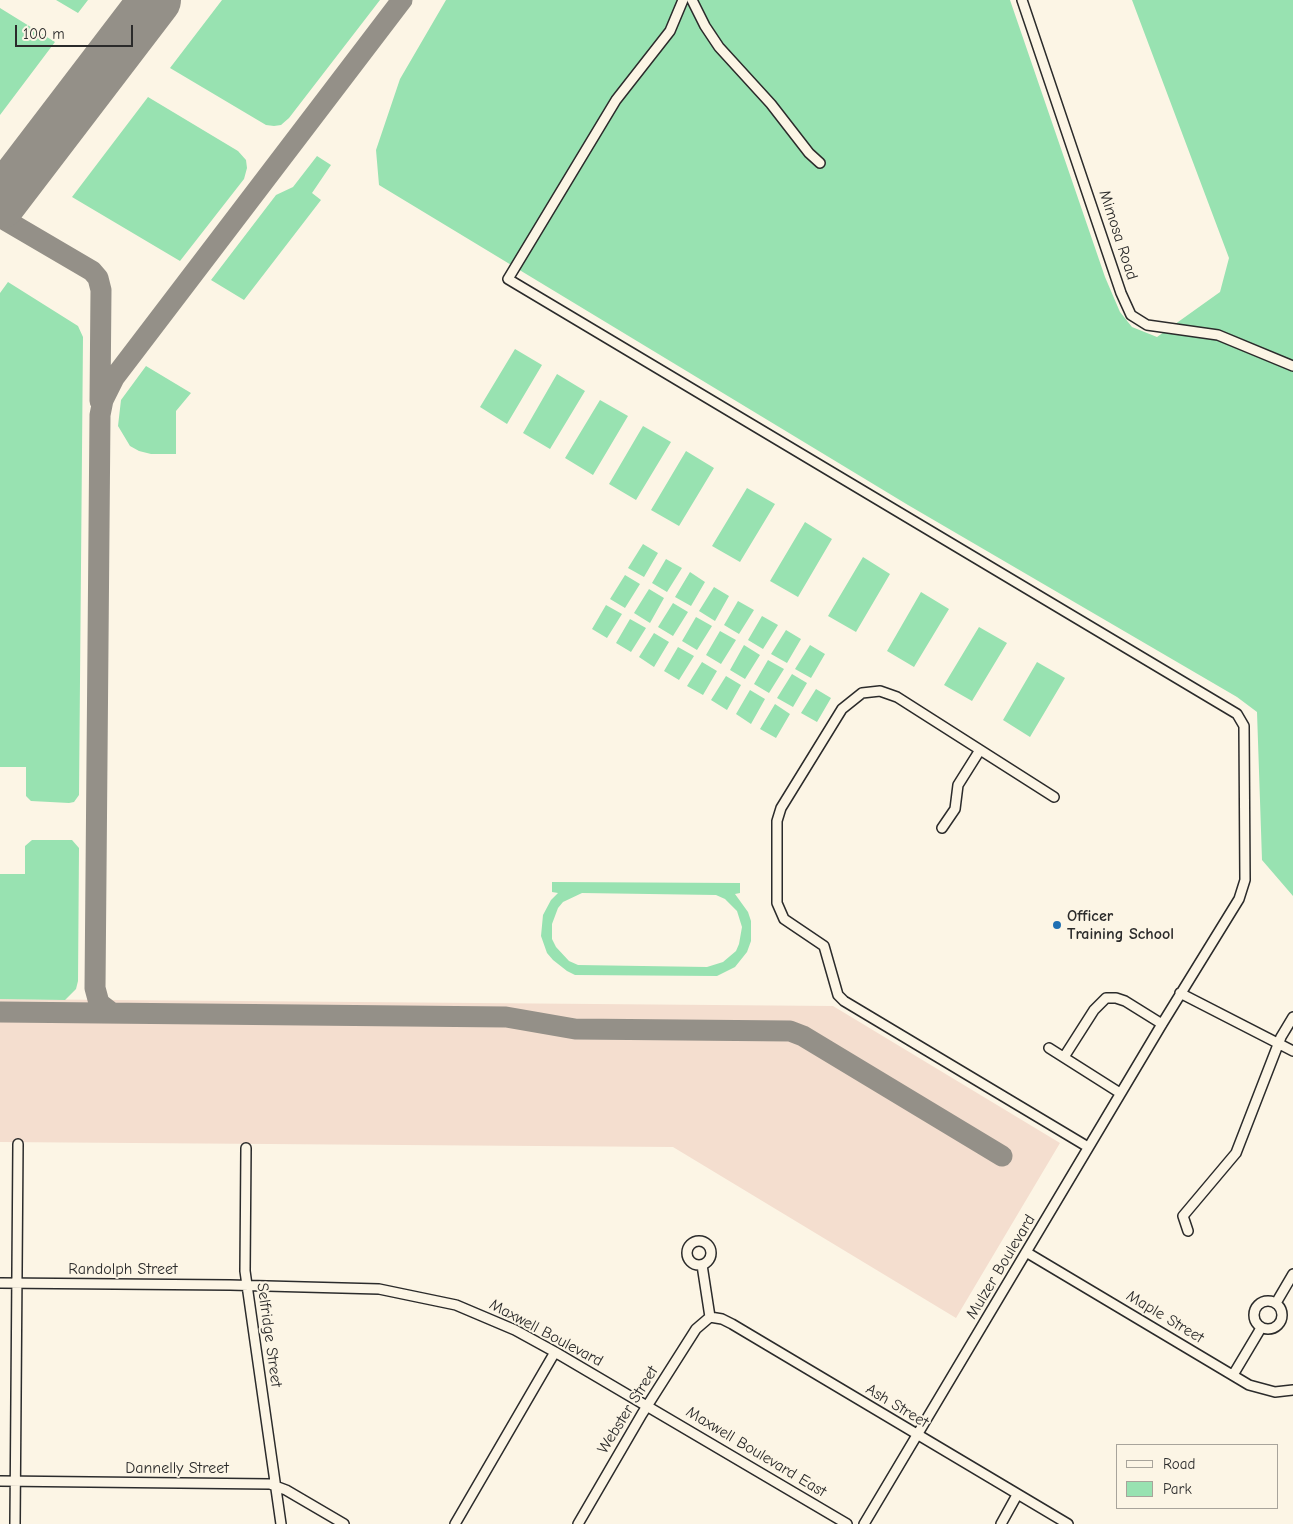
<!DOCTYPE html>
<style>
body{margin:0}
#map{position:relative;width:1293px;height:1524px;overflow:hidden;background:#fcf5e5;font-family:"Comic Neue",sans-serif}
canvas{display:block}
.legend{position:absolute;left:1116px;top:1444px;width:162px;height:65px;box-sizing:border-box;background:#fcf5e5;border:1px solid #a8a49b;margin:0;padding:6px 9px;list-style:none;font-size:15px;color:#2b2b2b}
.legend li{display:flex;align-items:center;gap:10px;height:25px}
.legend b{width:25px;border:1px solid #a8a49b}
.scale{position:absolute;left:15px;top:25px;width:118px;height:22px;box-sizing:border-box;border:2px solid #2b2b2b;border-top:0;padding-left:6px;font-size:15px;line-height:18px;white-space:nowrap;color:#2b2b2b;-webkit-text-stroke:4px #fcf5e5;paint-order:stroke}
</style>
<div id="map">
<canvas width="1293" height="1524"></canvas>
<ul class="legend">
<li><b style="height:6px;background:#fcf5e5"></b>Road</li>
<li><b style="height:14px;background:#98e2b1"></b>Park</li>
</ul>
<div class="scale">100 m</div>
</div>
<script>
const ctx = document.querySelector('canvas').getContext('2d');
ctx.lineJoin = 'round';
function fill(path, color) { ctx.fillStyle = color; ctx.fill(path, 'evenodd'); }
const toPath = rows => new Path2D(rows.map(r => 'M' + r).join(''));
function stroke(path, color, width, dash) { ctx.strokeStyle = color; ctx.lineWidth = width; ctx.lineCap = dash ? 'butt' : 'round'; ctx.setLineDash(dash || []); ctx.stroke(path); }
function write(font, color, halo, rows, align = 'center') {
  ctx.font = font + ' "Comic Neue",sans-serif'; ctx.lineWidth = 4; ctx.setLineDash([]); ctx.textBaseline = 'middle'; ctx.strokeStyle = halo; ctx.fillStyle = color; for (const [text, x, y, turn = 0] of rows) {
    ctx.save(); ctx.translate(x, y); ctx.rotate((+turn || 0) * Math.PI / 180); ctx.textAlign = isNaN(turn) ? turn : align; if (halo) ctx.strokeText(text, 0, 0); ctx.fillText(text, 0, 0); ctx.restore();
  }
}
const built = toPath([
 [0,999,833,1006,1060,1143,956,1318,673,1147,0,1142]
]);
const green = toPath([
 [56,0,88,0,78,13],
 [222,0,380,0,289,118,281,125,274,126,266,125,170,68],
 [446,0,1010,0,1105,277,1120,312,1132,327,1157,337,1220,292,1229,258,1132,0,1293,0,1293,896,1262,860,1257,712,1237,697,908,505,379,185,376,150,400,79],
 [0,8,55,42,0,115],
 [148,97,238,151,246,160,247,168,244,179,180,261,72,197],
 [317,156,331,165,312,193,321,200,244,300,211,280,276,195,293,187],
 [8,282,78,326,83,337,79,795,74,802,69,803,31,801,26,796,26,767,0,767,0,293],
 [515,349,542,365,507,424,480,407],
 [146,366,191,393,176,411,176,454,151,454,139,451,130,446,118,426,121,400],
 [557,374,585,391,550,449,523,433],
 [600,400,628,416,593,475,565,458],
 [643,426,671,442,636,500,609,484],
 [686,451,714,468,679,526,651,510],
 [747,488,775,504,740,562,712,546],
 [805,522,832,539,798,597,770,581],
 [643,544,658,553,644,577,628,568],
 [863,557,890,574,856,632,828,616],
 [666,559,682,568,667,592,652,583],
 [690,572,705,582,691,606,675,597],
 [625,575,640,584,625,608,610,599],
 [714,587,729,596,715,621,699,611],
 [649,589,664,598,650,623,634,613],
 [921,592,949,609,914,667,887,651],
 [738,601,754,610,739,634,724,625],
 [673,603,688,612,673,636,658,627],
 [606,605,622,614,607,638,592,629],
 [762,616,778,625,763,649,748,640],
 [696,617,712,626,697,650,682,641],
 [630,619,646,628,631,652,616,643],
 [979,627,1007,643,972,701,944,685],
 [786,630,801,639,787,663,771,654],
 [720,631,736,640,721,664,706,655],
 [654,633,669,642,654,667,639,657],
 [744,645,760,655,745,679,730,670],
 [810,645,825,654,811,678,795,669],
 [678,647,694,656,679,680,664,671],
 [768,660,784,669,769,693,754,684],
 [702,662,717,671,703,695,687,686],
 [1037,662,1065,678,1030,737,1003,720],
 [792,674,807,683,793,707,777,698],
 [726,676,741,685,727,710,711,700],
 [816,689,831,698,817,722,801,713],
 [750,690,765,699,751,724,736,714],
 [775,704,790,714,776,738,760,729],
 [32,840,72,840,79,848,78,981,76,989,65,1000,0,999,0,874,25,874,25,846],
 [552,882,740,883,740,893,735,894,748,912,751,921,751,941,747,952,735,967,717,976,575,975,567,971,553,960,547,953,541,936,543,915,551,900,558,893,552,892],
 [582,893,716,895,725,899,737,911,742,927,739,944,736,951,723,962,707,967,578,965,569,961,556,947,552,939,552,924,558,908,563,902]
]);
const taxiway = toPath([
 [0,217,92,271,98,278,101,290,100,401],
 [0,1012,506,1017,575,1029,790,1031,803,1036,1002,1156],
 [112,1013,99,1003,95,988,100,415,103,400,114,378,402,0]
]);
const runway = toPath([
 [0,203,155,0]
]);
const minor = toPath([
 [683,0,670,31,616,100,508,279,1237,714,1244,726,1245,880,1239,899,1162,1024,864,1524],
 [692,0,705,26,719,47,771,104,809,153,820,163],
 [1022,0,1121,293,1131,315,1147,325,1218,335,1293,366],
 [1054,797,897,697,880,691,862,693,842,709,781,808,777,821,777,903,784,919,824,946,838,995,844,1001,1088,1147],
 [942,828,955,809,958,785,980,750],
 [1180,993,1293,1051],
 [1049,1048,1120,1093],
 [1064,1057,1094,1010,1106,998,1116,998,1125,1001,1162,1024],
 [246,1148,245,1271,281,1524],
 [1188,1231,1183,1216,1236,1153,1281,1037,1293,1017],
 '687 1253a12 12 0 1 1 24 0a12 12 0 1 1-24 0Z',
 [1026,1252,1249,1385,1275,1392,1293,1390],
 [702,1265,710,1317],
 [0,1283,230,1285,379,1289,456,1305,515,1330,555,1352,847,1524],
 '1254 1315a14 14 0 1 1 28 0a14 14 0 1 1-28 0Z',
 [1276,1303,1293,1274],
 [710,1317,722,1319,732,1324,1068,1524],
 [1233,1375,1261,1328],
 [0,1481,270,1484,286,1490,344,1524],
 [15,1524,18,1144],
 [455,1524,555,1352],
 [578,1524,642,1414,696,1329,710,1317],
 [1001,1524,1017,1495]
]);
const markers = [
 [1057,925,5,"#1f6fb2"]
];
const streetNames = [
 ["Mimosa Road",1118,235,72],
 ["Mulzer Boulevard",1001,1267,-59],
 ["Randolph Street",123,1269],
 ["Maple Street",1165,1317,31],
 ["Maxwell Boulevard",546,1333,28],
 ["Selfridge Street",269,1335,82],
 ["Ash Street",897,1406,31],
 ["Webster Street",628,1410,-58],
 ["Maxwell Boulevard East",756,1452,31],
 ["Dannelly Street",177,1468]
];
const poiNames = [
 ["Officer",1067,916],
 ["Training School",1067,934]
];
fill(built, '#f4decf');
fill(green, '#98e2b1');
stroke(taxiway, '#949088', 21);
stroke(runway, '#949088', 52);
stroke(minor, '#2b2b2b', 12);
stroke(minor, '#fcf5e5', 9);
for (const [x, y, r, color] of markers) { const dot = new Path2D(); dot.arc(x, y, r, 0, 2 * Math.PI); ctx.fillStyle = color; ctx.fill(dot); stroke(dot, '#fcf5e5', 2); }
write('16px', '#2b2b2b', '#fcf5e5', streetNames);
write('bold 16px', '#2b2b2b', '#fcf5e5', poiNames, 'left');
</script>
